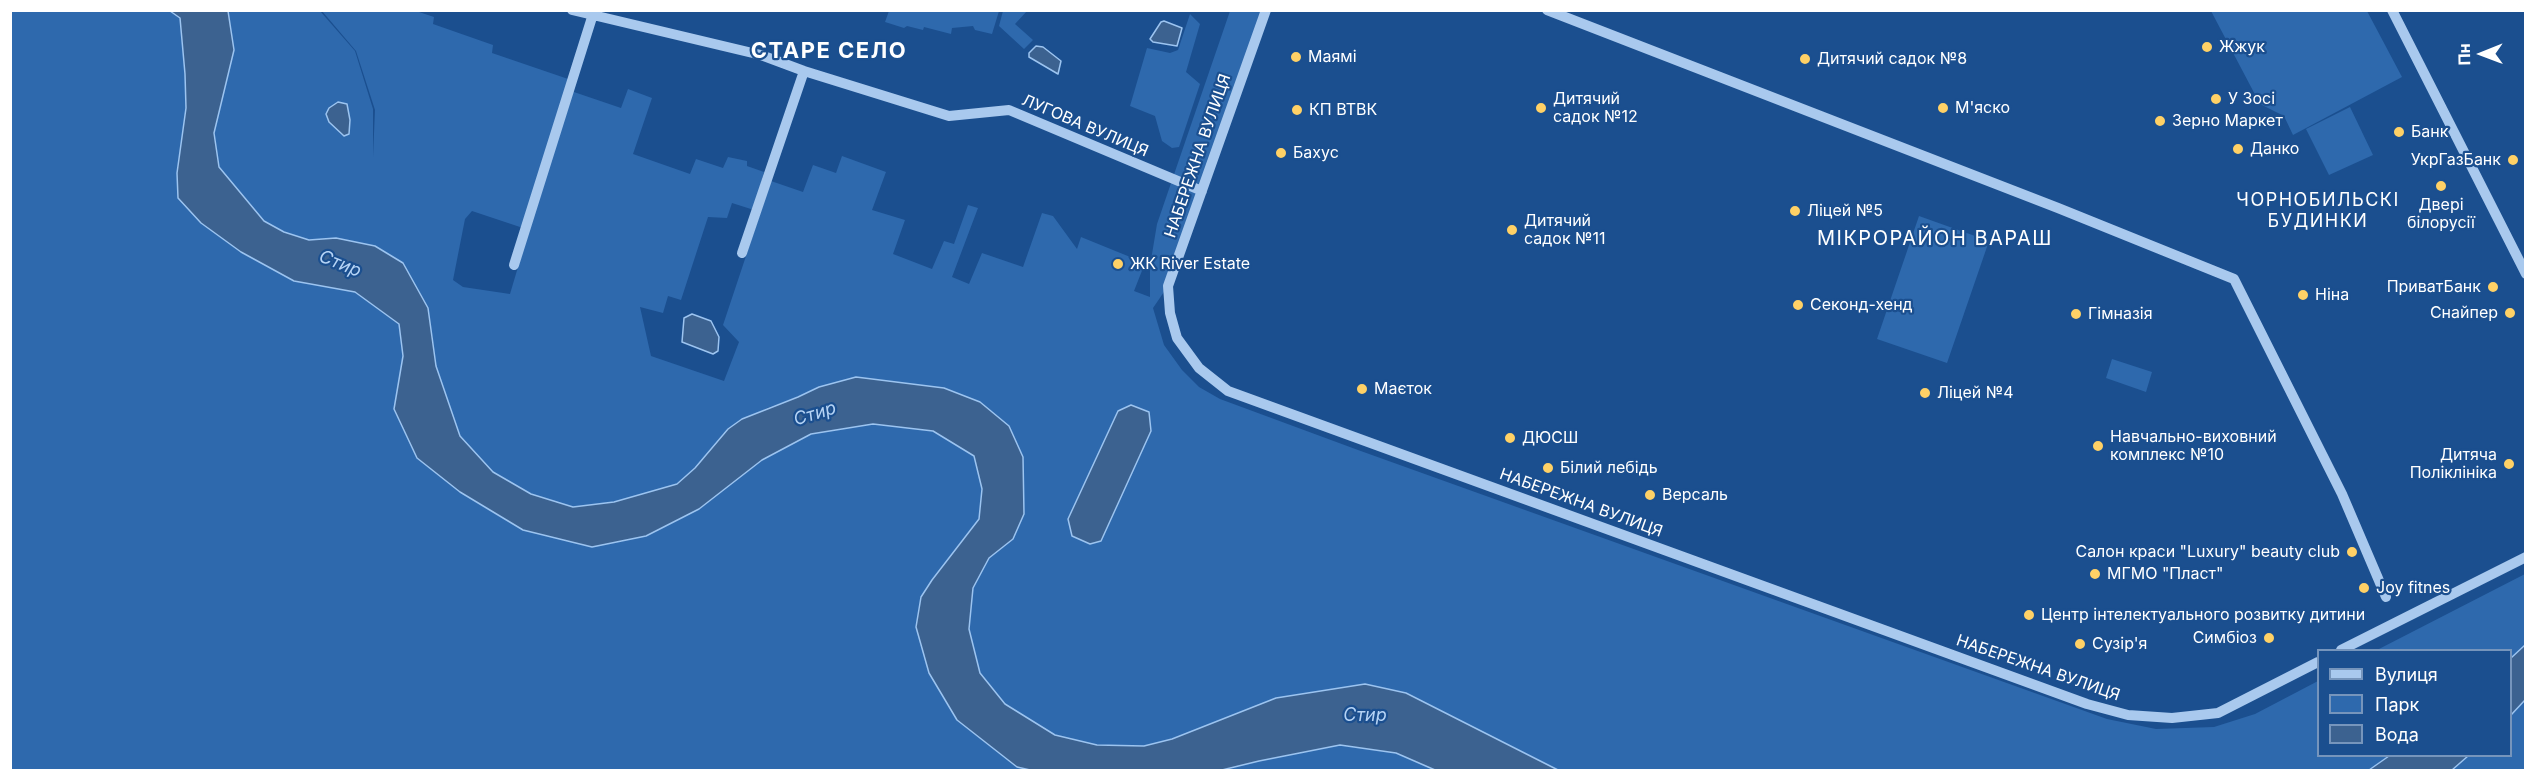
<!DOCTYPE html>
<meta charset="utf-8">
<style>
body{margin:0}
#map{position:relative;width:2536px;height:781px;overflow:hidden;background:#1b4f8f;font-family:Inter,sans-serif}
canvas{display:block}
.frame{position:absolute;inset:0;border:12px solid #fff;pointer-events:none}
.legend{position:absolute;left:2317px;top:649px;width:195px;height:108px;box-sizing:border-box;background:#1b4f8f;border:2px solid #7695bc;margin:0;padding:8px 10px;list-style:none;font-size:18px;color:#fff}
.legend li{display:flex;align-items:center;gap:12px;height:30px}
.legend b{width:30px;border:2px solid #7695bc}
.north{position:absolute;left:2452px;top:24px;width:60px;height:60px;-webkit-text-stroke:4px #1b4f8f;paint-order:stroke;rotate:269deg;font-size:16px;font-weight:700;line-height:24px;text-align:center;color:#fff}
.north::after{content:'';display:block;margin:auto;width:21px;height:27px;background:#fff;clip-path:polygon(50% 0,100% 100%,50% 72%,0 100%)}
</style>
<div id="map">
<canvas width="2536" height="781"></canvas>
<div class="frame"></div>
<ul class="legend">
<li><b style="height:8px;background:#a9c9ee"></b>Вулиця</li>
<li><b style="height:16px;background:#2e69ad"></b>Парк</li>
<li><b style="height:16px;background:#3c6290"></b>Вода</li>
</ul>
<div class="north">Пн</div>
</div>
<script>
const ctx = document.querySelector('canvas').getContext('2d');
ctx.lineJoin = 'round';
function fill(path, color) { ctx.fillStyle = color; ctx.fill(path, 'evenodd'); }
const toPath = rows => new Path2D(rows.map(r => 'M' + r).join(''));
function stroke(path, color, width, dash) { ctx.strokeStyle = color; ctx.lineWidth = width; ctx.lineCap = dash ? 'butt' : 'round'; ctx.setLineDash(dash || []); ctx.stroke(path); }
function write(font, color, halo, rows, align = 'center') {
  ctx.font = font + ' Inter,sans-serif'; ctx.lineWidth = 4.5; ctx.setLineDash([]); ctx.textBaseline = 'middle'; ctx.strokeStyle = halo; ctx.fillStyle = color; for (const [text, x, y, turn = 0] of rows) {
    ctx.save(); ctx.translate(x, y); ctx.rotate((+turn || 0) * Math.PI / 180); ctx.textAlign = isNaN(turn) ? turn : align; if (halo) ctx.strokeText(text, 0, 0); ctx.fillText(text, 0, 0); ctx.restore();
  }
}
const green = toPath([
 [170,10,180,18,185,74,186,108,177,173,179,198,201,223,241,252,294,281,355,292,399,324,403,356,394,409,417,458,460,492,523,530,699,509,762,460,811,434,873,424,933,431,974,456,982,489,979,519,932,580,921,597,916,627,957,720,1017,767,1030,770,11,770,10,11],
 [228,11,320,11,355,51,373,109,373,157,375,110,356,51,322,11,416,11,434,17,433,24,493,45,492,53,574,81,571,91,621,108,628,89,652,98,633,154,690,174,696,159,723,168,728,157,747,161,747,166,764,172,754,210,732,203,727,218,708,217,681,300,668,296,663,313,640,307,651,356,724,381,739,342,723,325,771,181,803,192,813,165,836,173,842,156,886,172,872,210,905,220,893,254,932,269,944,241,954,244,968,205,978,208,952,277,969,284,982,253,1023,267,1042,213,1053,216,1077,249,1081,237,1145,263,1134,291,1150,297,1150,266,1157,224,1230,11,1266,11,1168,286,1153,308,1164,345,1182,370,1199,387,1220,399,1358,450,2107,719,2156,729,2214,727,2255,714,2318,681,2318,756,2389,756,2369,770,1558,770,1406,693,1365,684,1210,725,1172,739,1144,746,1097,745,1055,736,1005,704,980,673,969,629,973,588,989,558,1013,539,1023,457,1009,426,819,387,798,397,767,408,727,429,695,468,677,484,614,502,573,507,531,494,493,472,460,436,436,366,432,334,336,238,309,240,284,232,264,221,219,167,214,133,234,50],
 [472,211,529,230,510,294,463,287,453,280,465,219],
 [889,11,889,10,999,11,992,34,975,30,973,26,952,28,951,34,924,27,923,30,907,26,904,28,885,22],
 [1003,11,1027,11,1015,24,1033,40,1024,49,999,26],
 [2211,11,2367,11,2402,77,2293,135,2284,116,2260,104],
 [1190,14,1200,24,1186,72,1200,84,1179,147,1172,148,1162,141,1155,116,1130,106,1147,48,1170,53,1178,50],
 [2350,107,2373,155,2329,175,2306,129],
 [1919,216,1989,241,1947,363,1877,339],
 [2112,359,2152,372,2146,392,2106,378],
 [2525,574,2525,645,2511,658,2510,650,2377,650],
 [2525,700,2525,770,2452,770,2468,756,2510,756,2511,715],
 [1340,745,1396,753,1435,770,1222,770,1259,761]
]);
const water = toPath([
 [170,11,228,11,234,50,214,133,219,167,264,221,284,232,309,240,336,238,375,246,403,263,428,308,436,366,460,436,493,472,531,494,573,507,614,502,677,484,695,468,728,429,742,419,798,397,819,387,856,377,944,388,980,402,1009,426,1023,457,1024,514,1013,539,989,558,973,588,969,629,980,673,1005,704,1055,735,1097,745,1144,746,1172,739,1276,698,1365,684,1406,693,1558,770,1435,770,1396,753,1340,745,1259,761,1222,770,1030,770,1017,767,957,720,929,673,916,627,921,597,932,580,979,519,982,489,974,456,933,431,873,424,811,434,762,460,699,509,646,536,592,547,523,530,460,492,417,458,394,409,403,356,399,324,355,292,294,281,241,252,201,223,178,198,177,173,186,108,185,74,180,18,170,11],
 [1164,21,1182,28,1177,46,1153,42,1150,39,1161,22,1164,21],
 [1036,46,1043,47,1061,61,1058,74,1029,57,1029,53,1036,46],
 [338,102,347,104,350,120,349,134,344,136,329,122,326,114,329,108,338,102],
 [692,314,711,321,719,337,718,351,713,354,682,342,684,318,692,314],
 [1131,405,1149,412,1151,431,1101,541,1090,544,1072,536,1068,519,1118,411,1131,405],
 [2525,645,2525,700,2511,715,2511,658,2525,645],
 [2389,756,2468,756,2452,770,2369,770,2389,756]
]);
const minor = toPath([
 [572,10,761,55,804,71,949,116,1009,110,1202,191],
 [1266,10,1168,286,1170,313,1177,338,1199,368,1228,391,2087,704,2128,715,2172,718,2218,713,2318,662],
 [1547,10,2058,208,2234,279,2342,494,2386,597],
 [2392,10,2526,274],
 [742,253,804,71],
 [514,265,594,11],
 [2341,650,2526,557]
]);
const markers = [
 [2207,47,6,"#ffd166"],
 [1296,57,6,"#ffd166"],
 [1805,59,6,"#ffd166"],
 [2216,99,6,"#ffd166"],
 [1541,108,6,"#ffd166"],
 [1943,108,6,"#ffd166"],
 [1297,110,6,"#ffd166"],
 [2160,121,6,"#ffd166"],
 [2399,132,6,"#ffd166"],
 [2238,149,6,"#ffd166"],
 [1281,153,6,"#ffd166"],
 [2513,160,6,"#ffd166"],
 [2441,186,6,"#ffd166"],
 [1795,211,6,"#ffd166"],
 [1512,230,6,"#ffd166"],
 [1118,264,6,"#ffd166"],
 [2493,287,6,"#ffd166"],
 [2303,295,6,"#ffd166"],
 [1798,305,6,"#ffd166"],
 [2510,313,6,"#ffd166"],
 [2076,314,6,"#ffd166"],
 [1362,389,6,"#ffd166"],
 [1925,393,6,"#ffd166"],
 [1510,438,6,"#ffd166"],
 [2098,446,6,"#ffd166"],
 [2509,464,6,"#ffd166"],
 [1548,468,6,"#ffd166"],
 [1650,495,6,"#ffd166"],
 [2352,552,6,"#ffd166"],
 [2095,574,6,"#ffd166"],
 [2364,588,6,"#ffd166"],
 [2029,615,6,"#ffd166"],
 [2269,638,6,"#ffd166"],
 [2080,644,6,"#ffd166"]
];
const poiNames = [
 ["Жжук",2219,47],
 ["Маямі",1308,57],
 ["Дитячий садок №8",1817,59],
 ["Дитячий",1553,99],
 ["садок №12",1553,117],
 ["У Зосі",2228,99],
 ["М'яско",1955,108],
 ["КП ВТВК",1309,110],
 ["Зерно Маркет",2172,121],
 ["Банк",2411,132],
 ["Данко",2250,149],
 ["Бахус",1293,153],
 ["УкрГазБанк",2501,160,"right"],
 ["Двері",2441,205,"center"],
 ["білорусії",2441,223,"center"],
 ["Ліцей №5",1807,211],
 ["Дитячий",1524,221],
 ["садок №11",1524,239],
 ["ЖК River Estate",1130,264],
 ["ПриватБанк",2481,287,"right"],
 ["Ніна",2315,295],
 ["Секонд-хенд",1810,305],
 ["Снайпер",2498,313,"right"],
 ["Гімназія",2088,314],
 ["Маєток",1374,389],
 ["Ліцей №4",1937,393],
 ["Навчально-виховний",2110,437],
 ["комплекс №10",2110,455],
 ["ДЮСШ",1522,438],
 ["Дитяча",2497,455,"right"],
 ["Поліклініка",2497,473,"right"],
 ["Білий лебідь",1560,468],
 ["Версаль",1662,495],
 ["Салон краси \"Luxury\" beauty club",2340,552,"right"],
 ["МГМО \"Пласт\"",2107,574],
 ["Joy fitnes",2376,588],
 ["Центр інтелектуального розвитку дитини",2041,615],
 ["Симбіоз",2257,638,"right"],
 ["Сузір'я",2092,644]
];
const streetNames = [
 ["ЛУГОВА ВУЛИЦЯ",1085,126,23],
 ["НАБЕРЕЖНА ВУЛИЦЯ",1198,156,-71],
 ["НАБЕРЕЖНА ВУЛИЦЯ",1581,503,20],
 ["НАБЕРЕЖНА ВУЛИЦЯ",2038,668,19]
];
const neighbourhoodNames = [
 ["ЧОРНОБИЛЬСКІ",2318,201],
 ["БУДИНКИ",2318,222]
];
const waterNames = [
 ["Стир",340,264,22],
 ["Стир",815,414,-17],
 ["Стир",1365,716]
];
const quarterNames = [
 ["МІКРОРАЙОН ВАРАШ",1935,239]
];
const districtNames = [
 ["СТАРЕ СЕЛО",829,51]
];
fill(green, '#2e69ad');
fill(water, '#3c6290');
stroke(water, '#9cc4f0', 1.5);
stroke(minor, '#a9c9ee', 10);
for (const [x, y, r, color] of markers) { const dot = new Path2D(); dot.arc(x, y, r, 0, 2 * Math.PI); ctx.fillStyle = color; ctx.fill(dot); stroke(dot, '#1b4f8f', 2); }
write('16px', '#fff', '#1b4f8f', poiNames, 'left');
write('16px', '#fff', '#1b4f8f', streetNames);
ctx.letterSpacing = '1.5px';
write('18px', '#fff', '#1b4f8f', neighbourhoodNames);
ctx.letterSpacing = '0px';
write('italic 18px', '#b5d3f5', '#1b4f8f', waterNames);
ctx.letterSpacing = '1.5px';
write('20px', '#fff', '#1b4f8f', quarterNames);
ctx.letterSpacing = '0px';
ctx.letterSpacing = '1.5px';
write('bold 22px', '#fff', '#1b4f8f', districtNames);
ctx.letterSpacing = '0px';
</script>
